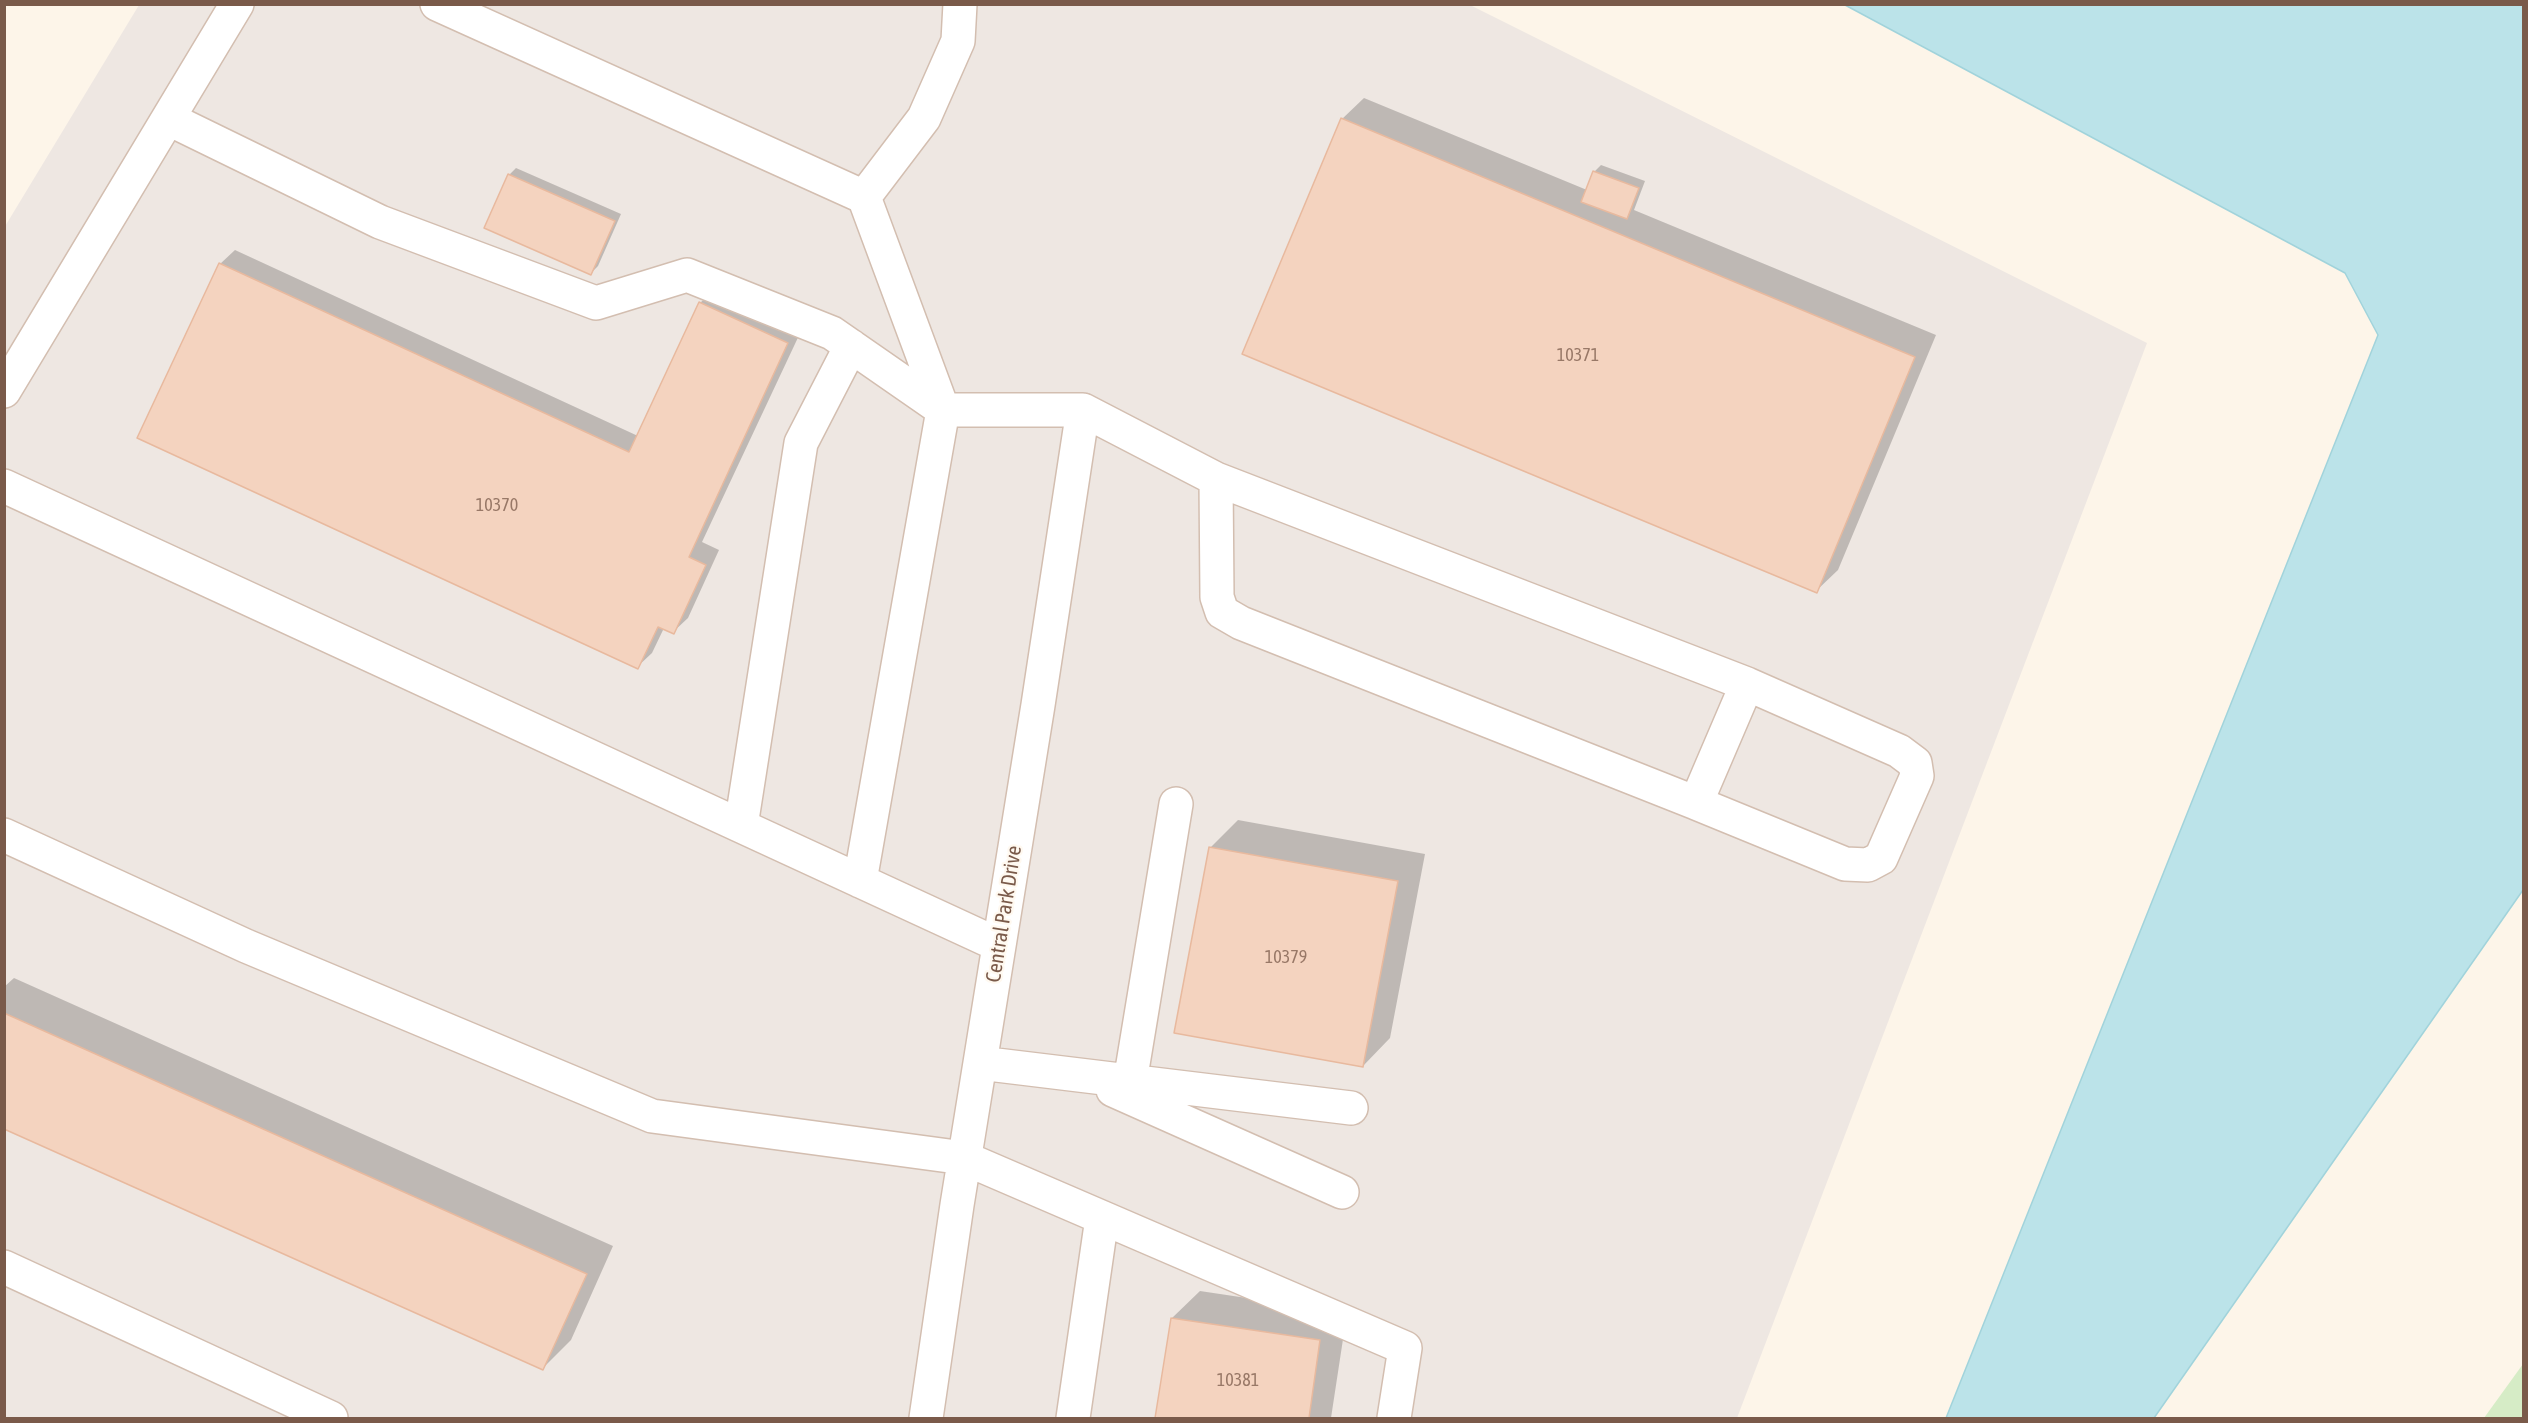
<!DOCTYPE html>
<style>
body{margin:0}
#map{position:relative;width:2528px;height:1423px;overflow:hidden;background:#fdf5e9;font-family:"Asap Condensed",sans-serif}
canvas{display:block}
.frame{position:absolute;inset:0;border:6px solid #7a5a4a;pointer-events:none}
</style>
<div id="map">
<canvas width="2528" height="1423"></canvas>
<div class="frame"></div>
</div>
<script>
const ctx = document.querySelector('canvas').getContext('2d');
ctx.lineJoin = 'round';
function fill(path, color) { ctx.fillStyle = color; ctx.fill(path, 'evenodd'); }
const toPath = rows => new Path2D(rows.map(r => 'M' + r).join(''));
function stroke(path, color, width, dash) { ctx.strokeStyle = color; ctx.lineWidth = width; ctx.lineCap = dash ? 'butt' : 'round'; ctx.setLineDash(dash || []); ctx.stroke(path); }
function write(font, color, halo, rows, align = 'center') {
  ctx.font = font + ' "Asap Condensed",sans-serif'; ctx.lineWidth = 4.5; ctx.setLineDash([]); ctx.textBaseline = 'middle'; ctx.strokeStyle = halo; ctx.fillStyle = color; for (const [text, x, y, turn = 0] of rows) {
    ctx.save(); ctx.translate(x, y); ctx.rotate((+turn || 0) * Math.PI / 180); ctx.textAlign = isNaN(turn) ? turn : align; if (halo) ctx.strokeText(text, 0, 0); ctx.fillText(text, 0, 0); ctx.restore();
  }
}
const industrial = toPath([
 [139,5,1470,5,2147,343,1737,1418,5,1418,4,228]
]);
const green = toPath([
 [2523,1364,2523,1418,2484,1418]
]);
const water = toPath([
 [1845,5,2523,5,2523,890,2154,1418,1946,1418,2378,335,2345,273,1845,5]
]);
const shadow = toPath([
 [1364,98,1587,190,1594,172,1601,165,1645,181,1634,210,1936,335,1838,570,1816,591,1342,119],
 [516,168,621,214,598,266,591,273,486,227,509,175],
 [235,250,638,436,700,303,715,289,802,329,702,542,719,550,688,618,673,632,664,628,652,653,637,667,220,264],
 [1238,820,1425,854,1390,1038,1363,1066,1210,848],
 [14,978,613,1246,571,1340,543,1368,4,1127,4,987],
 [1200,1291,1347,1313,1331,1418,1156,1418,1172,1318]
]);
const building = toPath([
 [1341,118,1915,357,1817,593,1242,354,1341,118],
 [1593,171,1639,188,1627,219,1581,202,1593,171],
 [508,174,615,221,591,275,484,228,508,174],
 [219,263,629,452,699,302,788,343,689,557,706,565,674,634,658,627,638,669,137,438,219,263],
 [1209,847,1398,881,1363,1067,1174,1033,1209,847],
 [4,1013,587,1274,543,1370,4,1129,4,1013],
 [1171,1318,1320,1340,1309,1418,1155,1418,1171,1318]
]);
const minor = toPath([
 [437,4,864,197,943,410,1083,410,1216,479,1747,684,1696,803,1241,623,1222,612,1217,597,1216,479],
 [169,119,380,222,596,303,687,275,832,333,943,410,860,881],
 [864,197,924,118,958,41,960,4],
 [4,391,237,4],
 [4,486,999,945],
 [1696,803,1845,864,1868,865,1881,858,1917,776,1915,763,1899,751,1747,684],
 [741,826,801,443,851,346],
 [4,835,246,946,652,1116,964,1158,1405,1348,1394,1418],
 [980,1063,1351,1108],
 [1130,1082,1176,804],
 [1113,1090,1342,1192],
 [4,1267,331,1418],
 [926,1418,957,1205,1038,705,1083,410],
 [1073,1418,1102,1218]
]);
const numberNames = [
 ["10371",1578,355],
 ["10370",497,505],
 ["10379",1286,957],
 ["10381",1238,1380]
];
const streetNames = [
 ["Central Park Drive",1004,914,-81]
];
fill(industrial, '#eee7e2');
fill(green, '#d6ecc6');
fill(water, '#bbe3e9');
stroke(water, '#a1d3db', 1.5);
fill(shadow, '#0003');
fill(building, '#f4d3bf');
stroke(building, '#e8b99e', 1.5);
stroke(minor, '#d3beb0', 36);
stroke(minor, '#fff', 33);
write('18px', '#987867', null, numberNames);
write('21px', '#7a5a4a', '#fff9f0', streetNames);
</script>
